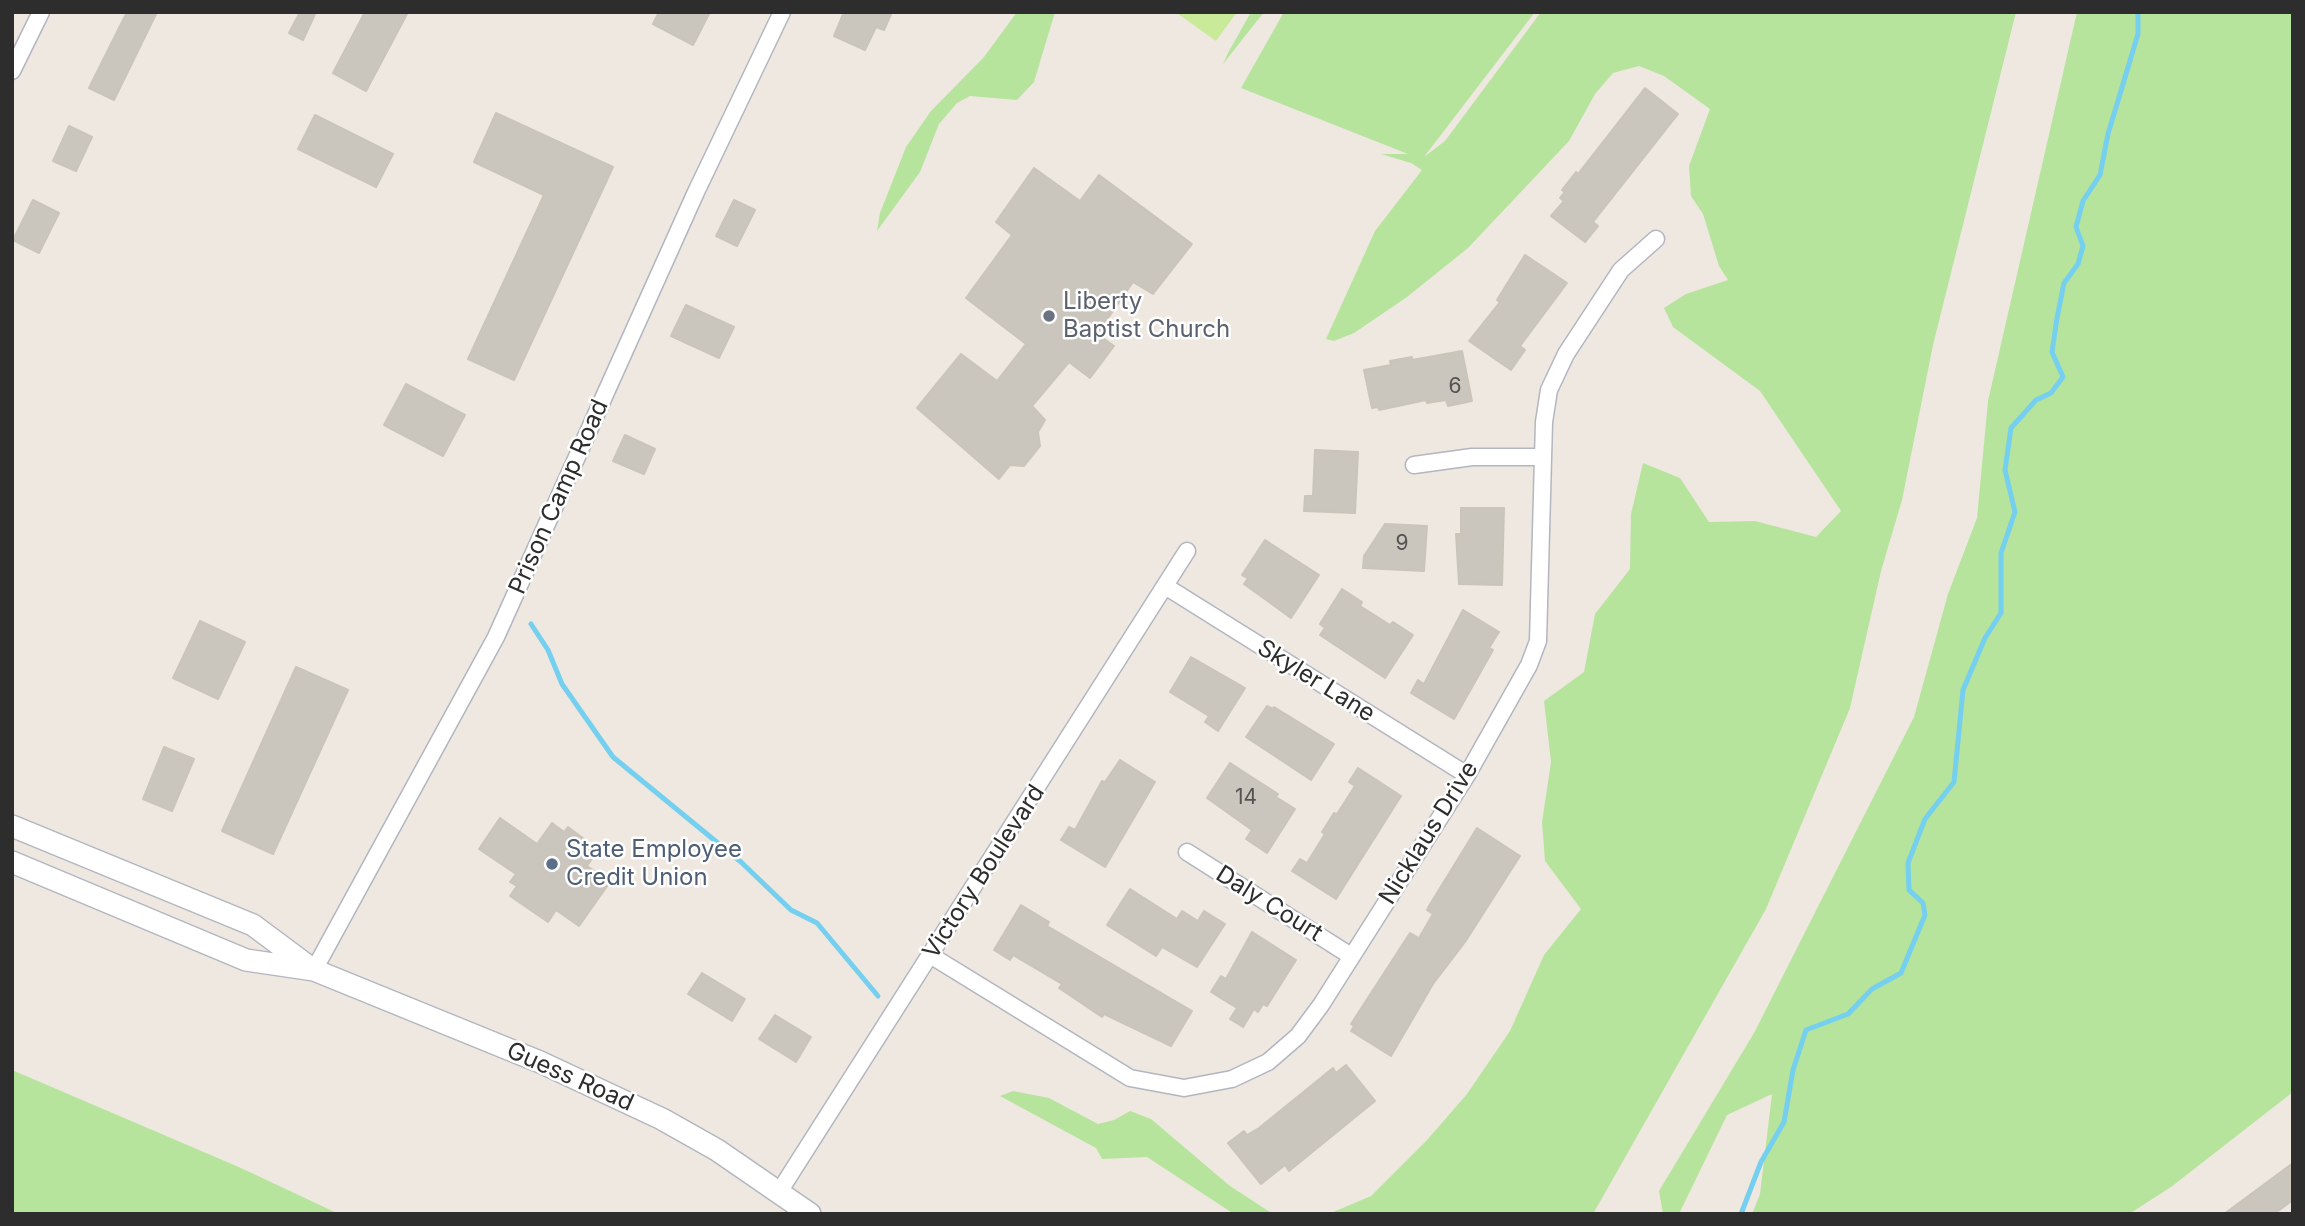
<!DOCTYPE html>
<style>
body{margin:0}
#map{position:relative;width:2305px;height:1226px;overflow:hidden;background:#eee8e0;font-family:Inter,sans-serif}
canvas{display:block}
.frame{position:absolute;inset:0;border:14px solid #2d2d2d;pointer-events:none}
</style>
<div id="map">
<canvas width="2305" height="1226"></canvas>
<div class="frame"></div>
</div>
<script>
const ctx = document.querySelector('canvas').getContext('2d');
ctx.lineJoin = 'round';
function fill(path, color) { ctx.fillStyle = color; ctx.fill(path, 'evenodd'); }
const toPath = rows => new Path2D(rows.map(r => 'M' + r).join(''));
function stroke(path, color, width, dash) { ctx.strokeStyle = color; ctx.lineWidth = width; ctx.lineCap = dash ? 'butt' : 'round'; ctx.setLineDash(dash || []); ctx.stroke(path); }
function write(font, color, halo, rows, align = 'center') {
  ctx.font = font + ' Inter,sans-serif'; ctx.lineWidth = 5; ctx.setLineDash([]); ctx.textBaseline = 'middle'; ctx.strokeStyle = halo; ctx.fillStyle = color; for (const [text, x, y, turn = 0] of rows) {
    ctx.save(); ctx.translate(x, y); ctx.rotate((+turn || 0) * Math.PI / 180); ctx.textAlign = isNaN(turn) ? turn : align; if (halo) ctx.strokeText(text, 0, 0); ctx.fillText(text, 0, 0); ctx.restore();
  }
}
const green = toPath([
 [1017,12,1055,12,1034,82,1017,100,970,96,957,103,939,124,920,172,877,231,880,213,906,147,931,111,984,57],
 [1251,12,1264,12,1223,64,1228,53],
 [1284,12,1535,12,1424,157,1445,141,1541,12,2016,12,1933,345,1902,500,1881,571,1850,708,1766,909,1593,1214,1307,1214,1331,1213,1371,1196,1427,1140,1467,1094,1510,1031,1544,955,1581,909,1545,861,1542,822,1551,762,1544,701,1584,672,1595,614,1630,569,1631,514,1643,463,1680,478,1709,522,1755,521,1816,537,1841,511,1760,391,1673,327,1664,308,1686,294,1728,280,1719,266,1703,214,1691,196,1689,166,1710,109,1664,76,1639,66,1613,73,1595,94,1569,141,1468,248,1407,297,1354,333,1334,341,1326,339,1375,231,1422,170,1411,163,1381,154,1408,154,1241,88],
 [2077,12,2293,12,2293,1092,2171,1187,2129,1214,1752,1214,1760,1194,1772,1094,1727,1115,1679,1214,1663,1214,1659,1191,1754,1033,1914,717,1948,594,1977,518,1988,401],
 [12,1070,241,1168,339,1214,12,1214],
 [1013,1091,1049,1098,1098,1124,1114,1120,1130,1111,1151,1119,1230,1186,1273,1214,1234,1214,1147,1157,1102,1159,1096,1148,1000,1096]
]);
const pitch = toPath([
 [1180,12,1237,12,1216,41,1178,14]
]);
const stream = toPath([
 [531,624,548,650,562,684,613,757,741,862,791,910,817,923,878,996],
 [1741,1214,1761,1162,1784,1122,1793,1070,1806,1030,1848,1014,1872,989,1901,973,1925,915,1923,903,1909,890,1908,863,1925,819,1954,782,1963,690,1985,638,2001,613,2001,553,2015,512,2005,470,2011,428,2036,400,2051,393,2063,377,2052,352,2057,318,2064,283,2078,264,2083,246,2076,227,2083,201,2100,175,2108,134,2138,34,2138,12]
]);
const building = toPath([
 [127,12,157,12,114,100,89,88,127,12],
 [300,12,316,12,303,40,289,33,300,12],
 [365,12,408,12,366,91,333,73,365,12],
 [659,12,710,12,693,45,653,24,659,12],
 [844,12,892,12,884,30,876,27,865,50,834,36,844,12],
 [1645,88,1678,114,1593,222,1598,226,1585,242,1551,216,1564,201,1560,198,1565,192,1562,190,1576,172,1578,174,1645,88],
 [496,113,613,167,514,380,468,359,544,195,474,162,496,113],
 [315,115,393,154,376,187,298,149,315,115],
 [69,126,92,137,76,171,53,161,69,126],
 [1034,168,1080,201,1099,175,1192,244,1153,294,1133,282,1097,334,1114,346,1090,378,1069,362,1032,406,1045,420,1038,432,1040,446,1024,466,1010,465,999,479,917,408,961,354,997,381,1026,344,966,298,1012,235,996,222,1034,168],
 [33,200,59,213,39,253,13,240,33,200],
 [734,200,755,210,737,246,716,236,734,200],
 [1525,255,1567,283,1520,346,1525,350,1511,370,1469,341,1500,302,1497,300,1525,255],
 [686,305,734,327,719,358,671,336,686,305],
 [1462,351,1472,401,1448,406,1446,400,1427,403,1426,400,1379,410,1378,407,1372,408,1364,370,1391,365,1390,361,1412,357,1412,360,1462,351],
 [406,384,465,415,443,456,384,425,406,384],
 [625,435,655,449,644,474,613,461,625,435],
 [1315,450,1358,452,1355,513,1304,511,1305,496,1313,496,1315,450],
 [1461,508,1504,508,1502,585,1459,584,1456,534,1461,534,1461,508],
 [1385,524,1427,526,1424,571,1363,568,1364,556,1385,524],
 [1265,540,1319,575,1291,618,1244,584,1248,578,1242,575,1265,540],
 [1342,589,1362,602,1360,606,1390,625,1393,622,1413,635,1385,678,1320,635,1325,628,1320,624,1342,589],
 [1463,610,1499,632,1489,648,1493,650,1454,719,1411,693,1418,680,1424,684,1463,610],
 [200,621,245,642,218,699,173,678,200,621],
 [1191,657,1245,688,1218,731,1205,722,1209,716,1170,692,1191,657],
 [296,667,348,690,273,854,222,831,296,667],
 [1267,706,1273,709,1274,707,1334,744,1311,780,1246,737,1267,706],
 [164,747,194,759,172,811,143,799,164,747],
 [1120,760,1155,782,1105,867,1061,840,1069,827,1075,830,1102,781,1105,782,1120,760],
 [1230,763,1278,794,1276,797,1295,809,1267,853,1246,839,1252,830,1207,798,1230,763],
 [1358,768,1401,796,1336,899,1292,871,1300,859,1307,863,1325,834,1322,832,1334,813,1337,814,1355,786,1349,782,1358,768],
 [500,818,537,844,552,823,564,832,568,827,588,842,585,846,596,853,587,866,610,882,579,926,556,910,548,922,510,896,517,886,510,882,516,874,479,849,500,818],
 [1477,828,1520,856,1465,942,1433,984,1391,1056,1351,1031,1354,1026,1351,1024,1410,933,1419,938,1433,914,1427,910,1429,906,1477,828],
 [1130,889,1177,919,1182,911,1198,921,1204,911,1225,924,1197,967,1162,947,1156,956,1107,925,1130,889],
 [1021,905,1049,922,1047,926,1192,1011,1171,1046,1104,1014,1102,1017,1059,988,1062,984,1013,955,1010,960,994,950,1021,905],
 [1252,932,1296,960,1267,1006,1263,1004,1258,1012,1254,1009,1243,1027,1230,1019,1237,1008,1211,992,1221,976,1226,979,1252,932],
 [702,973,745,999,732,1021,688,994,702,973],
 [775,1015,811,1037,796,1062,759,1039,775,1015],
 [1346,1065,1375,1101,1289,1171,1285,1165,1261,1184,1228,1143,1244,1131,1247,1135,1259,1128,1333,1068,1336,1073,1346,1065],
 [2293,1163,2293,1200,2274,1214,2224,1214,2293,1163]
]);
const street = toPath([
 [12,71,41,12],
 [1414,465,1472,457,1543,457],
 [1165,586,1467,775],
 [1187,852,1351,956],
 [930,955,1130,1078,1184,1088,1232,1079,1268,1062,1298,1036,1321,1005,1467,775,1529,665,1538,641,1544,422,1549,390,1566,354,1621,270,1656,239],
 [314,970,496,637,696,192,782,12],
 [779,1192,1187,551]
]);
const secondary = toPath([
 [12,826,253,925,312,969],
 [12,862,246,960,314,970,540,1062,662,1119,717,1150,810,1214]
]);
const markers = [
 [1049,316,7,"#6b7280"],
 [552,864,7,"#5c6f8a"]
];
const numberNames = [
 ["6",1455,387],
 ["9",1402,544],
 ["14",1246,798]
];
const worshipNames = [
 ["Liberty",1063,302],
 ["Baptist Church",1063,330]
];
const streetNames = [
 ["Prison Camp Road",559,497,-66],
 ["Skyler Lane",1316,681,32],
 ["Nicklaus Drive",1429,833,-58],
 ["Victory Boulevard",984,872,-57],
 ["Daly Court",1269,904,32],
 ["Guess Road",570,1077,24]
];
const serviceNames = [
 ["State Employee",566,850],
 ["Credit Union",566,878]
];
fill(green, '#b6e49d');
fill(pitch, '#c9eb99');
stroke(stream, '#75cfef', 5);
fill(building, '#cac6be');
stroke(building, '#cac4b9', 2);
stroke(street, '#b3b6c0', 19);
stroke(secondary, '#b3b6c0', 24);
stroke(street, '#fff', 16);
stroke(secondary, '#fff', 21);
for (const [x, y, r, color] of markers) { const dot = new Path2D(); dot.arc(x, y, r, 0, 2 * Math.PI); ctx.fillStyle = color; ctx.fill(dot); stroke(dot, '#fff', 2.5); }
write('21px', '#545351', null, numberNames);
write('24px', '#5b616d', '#fff', worshipNames, 'left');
write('24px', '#2d2d2d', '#fff', streetNames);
write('24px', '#4e5e75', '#fff', serviceNames, 'left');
</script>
